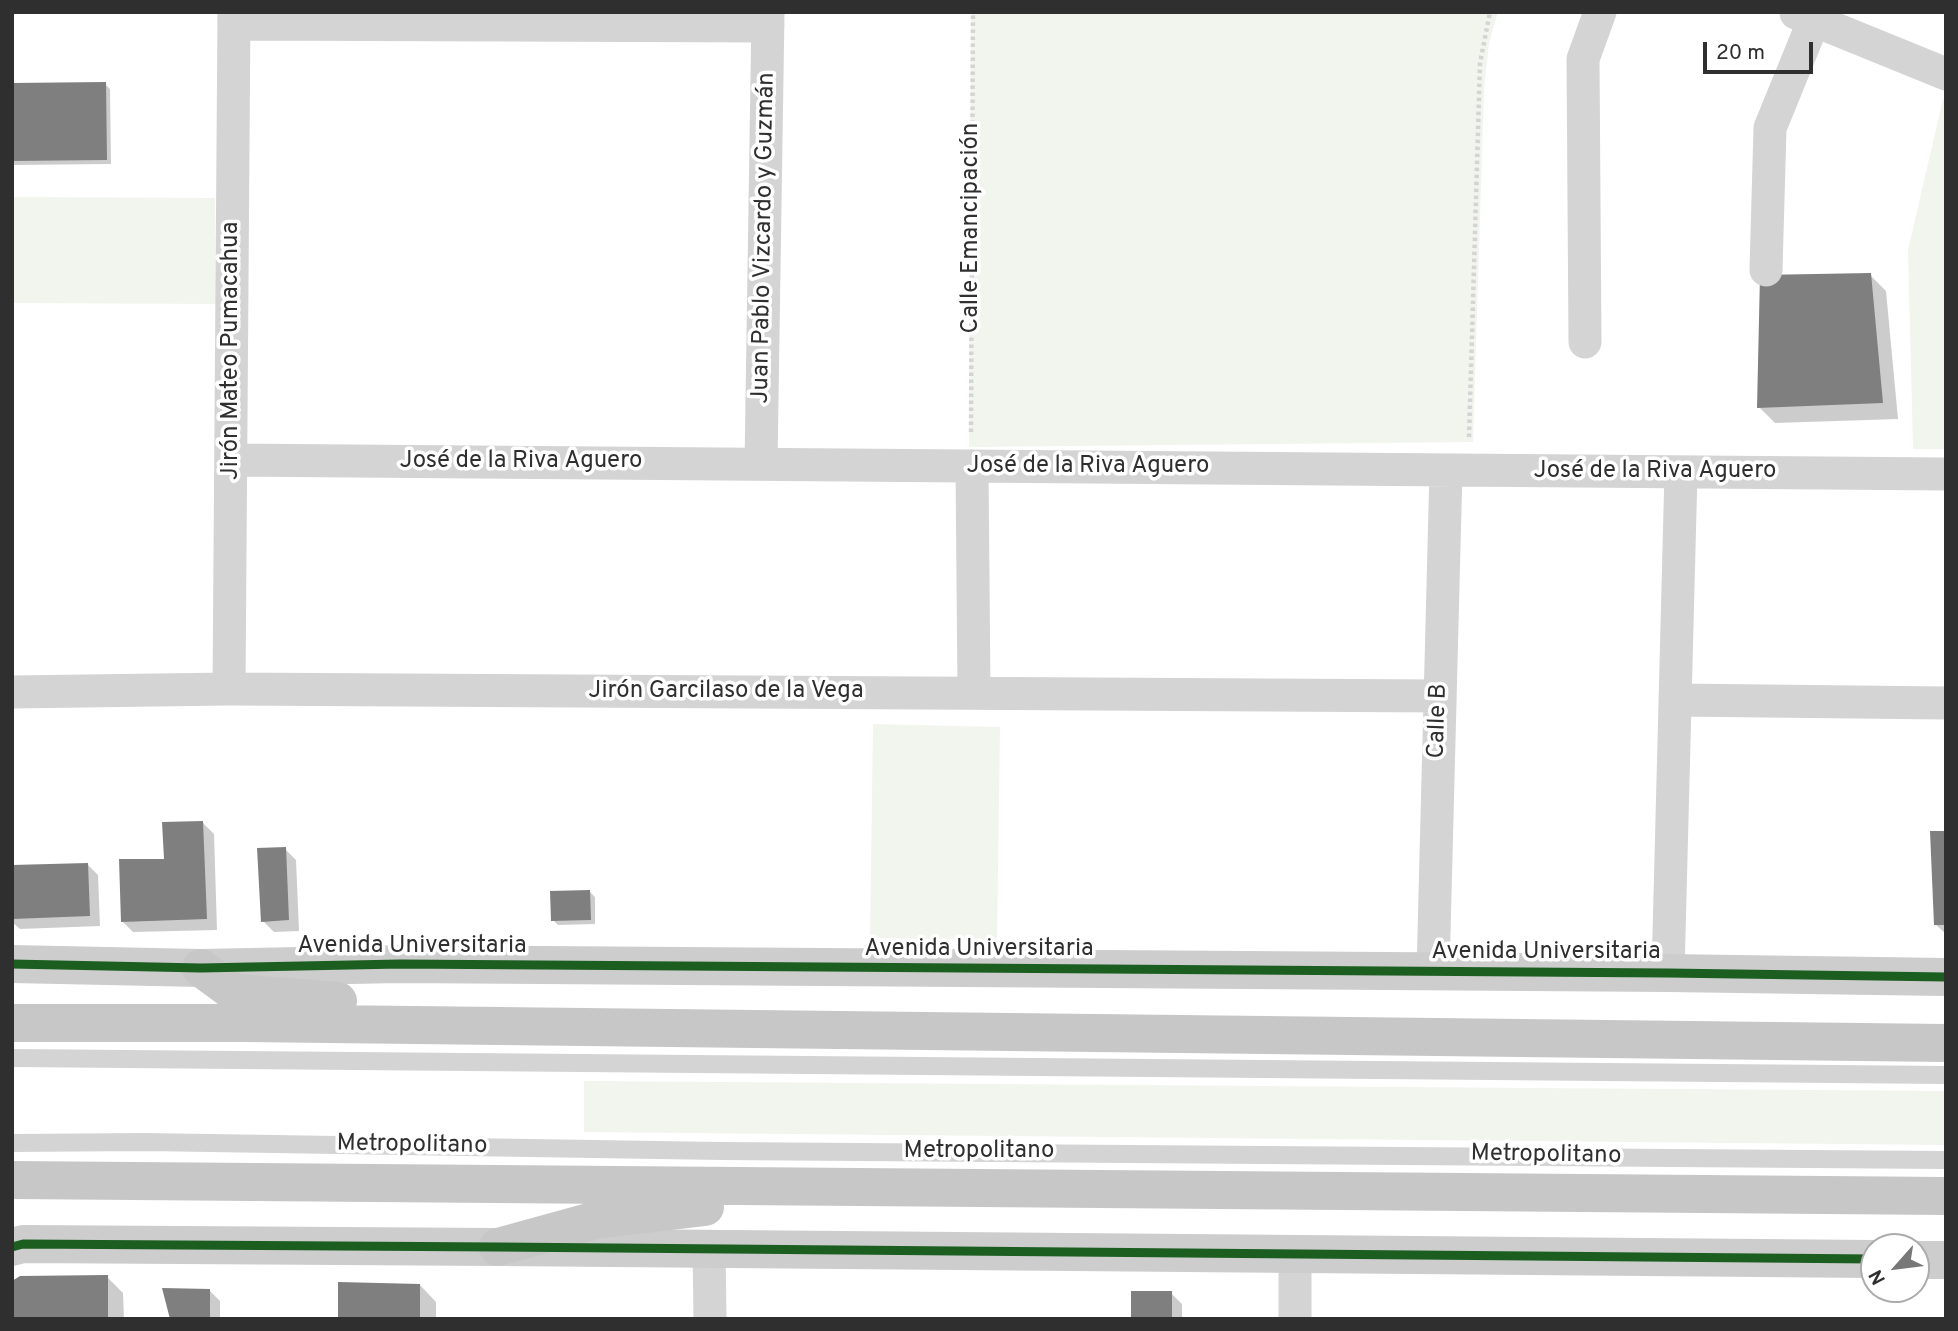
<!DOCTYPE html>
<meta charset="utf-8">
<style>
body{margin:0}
#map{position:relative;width:1958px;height:1331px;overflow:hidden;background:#fff;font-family:Overpass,sans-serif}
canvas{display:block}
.frame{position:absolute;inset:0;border:14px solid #2f2f2f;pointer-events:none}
.north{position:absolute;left:1860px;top:1233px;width:70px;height:70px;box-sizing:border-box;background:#fff;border:2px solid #acacac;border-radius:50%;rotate:242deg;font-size:19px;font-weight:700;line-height:28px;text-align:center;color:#2f2f2f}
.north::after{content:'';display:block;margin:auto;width:24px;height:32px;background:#787878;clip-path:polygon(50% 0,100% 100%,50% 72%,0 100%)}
.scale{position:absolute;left:1703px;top:42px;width:110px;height:32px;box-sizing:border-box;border:4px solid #2f2f2f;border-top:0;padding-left:9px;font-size:21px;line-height:24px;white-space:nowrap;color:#2f2f2f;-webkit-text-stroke:5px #fff;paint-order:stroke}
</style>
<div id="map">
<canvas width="1958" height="1331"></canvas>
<div class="frame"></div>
<div class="north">N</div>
<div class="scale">20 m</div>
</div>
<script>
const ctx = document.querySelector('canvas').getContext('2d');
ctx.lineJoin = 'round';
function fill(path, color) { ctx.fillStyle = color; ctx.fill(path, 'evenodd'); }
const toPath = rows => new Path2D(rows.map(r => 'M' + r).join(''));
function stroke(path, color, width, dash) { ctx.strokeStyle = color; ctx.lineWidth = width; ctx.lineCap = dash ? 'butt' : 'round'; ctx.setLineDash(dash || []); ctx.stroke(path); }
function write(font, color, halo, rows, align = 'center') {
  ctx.font = font + ' Overpass,sans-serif'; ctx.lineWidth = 7; ctx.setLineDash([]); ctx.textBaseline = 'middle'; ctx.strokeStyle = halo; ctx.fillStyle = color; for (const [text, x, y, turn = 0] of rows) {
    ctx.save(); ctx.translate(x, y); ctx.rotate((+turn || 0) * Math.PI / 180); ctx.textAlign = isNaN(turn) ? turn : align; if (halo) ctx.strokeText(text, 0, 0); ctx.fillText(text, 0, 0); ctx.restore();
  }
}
const green = toPath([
 [971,12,1498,12,1489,43,1484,90,1473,442,969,447],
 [1943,99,1946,100,1946,449,1913,449,1908,250],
 [12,197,215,198,216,304,12,303],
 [873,724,1000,727,997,940,870,938],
 [584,1081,1946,1091,1946,1145,584,1132]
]);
const shadow = toPath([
 [105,84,110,89,111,164,12,165,12,85],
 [1870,275,1886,291,1898,419,1775,423,1759,407],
 [203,823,214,834,217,930,133,932,122,921,166,861],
 [1946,832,1946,934,1936,925],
 [285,849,296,860,299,931,274,932,263,921],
 [87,864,98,875,100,926,20,929,12,922,12,867],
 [590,892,595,897,595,924,558,925,553,920],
 [107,1277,123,1293,124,1319,12,1319],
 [420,1285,436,1302,436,1319,340,1319],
 [209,1290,220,1301,220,1319,172,1319],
 [1171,1293,1182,1304,1182,1319,1133,1319]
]);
const building = toPath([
 [106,82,107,160,12,161,12,83],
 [1871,273,1883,403,1757,408,1760,275],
 [203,821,207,919,121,922,119,859,164,859,162,822],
 [1930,831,1946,831,1946,925,1934,925],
 [286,847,289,920,261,922,257,848],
 [88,863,90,916,12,919,12,865],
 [590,890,591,920,551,921,550,891],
 [108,1275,108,1319,12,1319,12,1281,20,1276],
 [338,1282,420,1284,420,1319,338,1319],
 [162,1288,210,1289,210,1319,170,1319],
 [1131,1291,1172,1291,1172,1319,1131,1319]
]);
const path = toPath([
 [971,432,973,12],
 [1469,437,1480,63,1490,12]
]);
const lane = toPath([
 [12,1058,1946,1075],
 [12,1143,146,1142,722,1151,1946,1160]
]);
const street = toPath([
 [1796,13,1946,74],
 [234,24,768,26],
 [1766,270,1770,128,1814,20],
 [1585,342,1583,59,1600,12],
 [231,460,1946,474],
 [761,464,768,12],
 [972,466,974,693],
 [229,689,234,12],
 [12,692,229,689,1440,696],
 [1675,700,1946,703],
 [1433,972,1446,470],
 [1668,973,1681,472],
 [709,1249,710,1319],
 [1295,1319,1295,1254]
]);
const secondary = toPath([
 [12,964,201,968,400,964,1668,973,1946,977],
 [12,1247,23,1244,498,1247,1874,1259],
 [1916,1260,1946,1260]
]);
const primary = toPath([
 [201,968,235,993,338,1001],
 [12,1023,244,1023,1946,1043],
 [12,1180,1946,1196],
 [498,1247,596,1220,705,1207]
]);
const cycleway = toPath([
 [12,964,201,968,400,964,1668,973,1946,977],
 [12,1247,23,1244,498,1247,1874,1259]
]);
const streetNames = [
 ["Calle Emancipación",972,228,-90],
 ["Juan Pablo Vizcardo y Guzmán",765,238,-89],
 ["Jirón Mateo Pumacahua",232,351,-90],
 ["José de la Riva Aguero",521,462],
 ["José de la Riva Aguero",1088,467],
 ["José de la Riva Aguero",1655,472],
 ["Jirón Garcilaso de la Vega",726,692],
 ["Calle B",1439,721,-88],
 ["Avenida Universitaria",412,947],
 ["Avenida Universitaria",979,950],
 ["Avenida Universitaria",1546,953],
 ["Metropolitano",412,1146,1],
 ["Metropolitano",979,1152],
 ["Metropolitano",1546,1156,1]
];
fill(green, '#f2f5ed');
fill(shadow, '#0003');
fill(building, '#7f7f7f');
stroke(path, '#d4d4d4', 4.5, [3.5, 3.5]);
stroke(lane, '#d4d4d4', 18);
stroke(street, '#d4d4d4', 33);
stroke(secondary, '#cdcdcd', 38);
stroke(primary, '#c7c7c7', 38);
stroke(cycleway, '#1b5e20', 9);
write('24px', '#2f2f2f', '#fff', streetNames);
</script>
